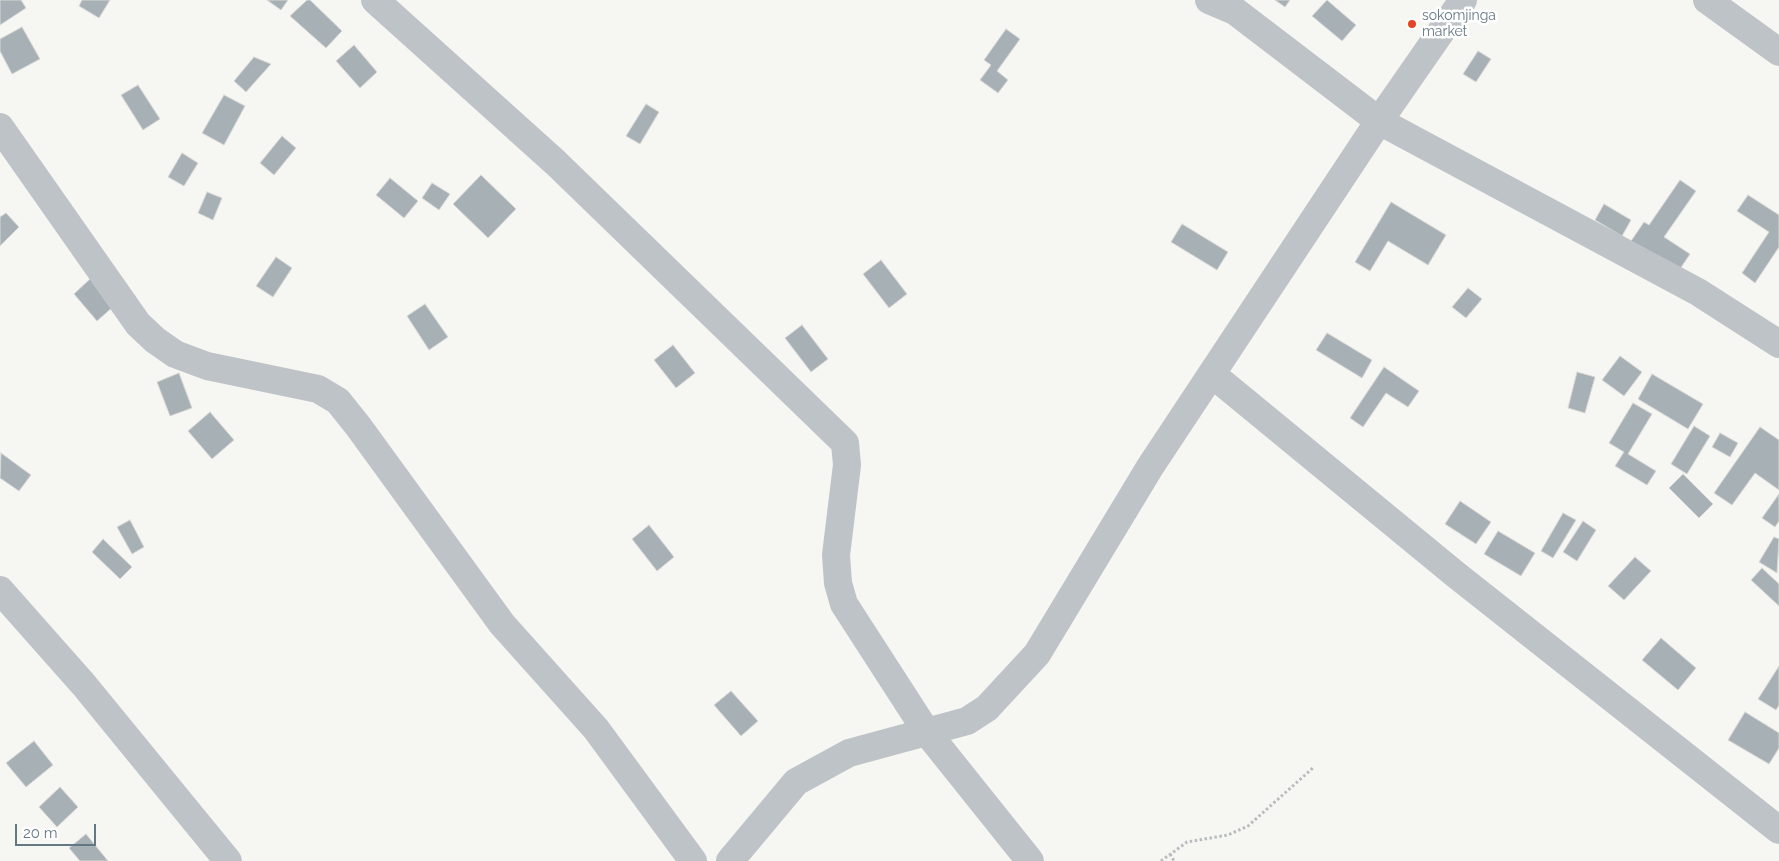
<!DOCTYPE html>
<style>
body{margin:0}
#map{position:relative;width:1779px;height:861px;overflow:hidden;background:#f6f6f2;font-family:Raleway,sans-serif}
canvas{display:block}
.scale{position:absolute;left:15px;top:824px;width:81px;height:22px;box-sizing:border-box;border:2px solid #647884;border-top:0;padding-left:6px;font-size:15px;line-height:18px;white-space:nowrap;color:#647884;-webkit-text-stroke:4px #fff;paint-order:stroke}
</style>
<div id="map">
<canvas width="1779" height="861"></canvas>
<div class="scale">20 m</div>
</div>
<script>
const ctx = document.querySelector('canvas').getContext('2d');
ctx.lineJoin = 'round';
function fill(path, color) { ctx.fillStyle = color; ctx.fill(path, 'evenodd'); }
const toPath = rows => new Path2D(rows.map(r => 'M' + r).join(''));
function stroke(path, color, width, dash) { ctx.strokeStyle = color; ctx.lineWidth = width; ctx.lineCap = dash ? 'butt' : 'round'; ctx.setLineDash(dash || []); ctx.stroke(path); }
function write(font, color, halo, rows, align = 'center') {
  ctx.font = font + ' Raleway,sans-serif'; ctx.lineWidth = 5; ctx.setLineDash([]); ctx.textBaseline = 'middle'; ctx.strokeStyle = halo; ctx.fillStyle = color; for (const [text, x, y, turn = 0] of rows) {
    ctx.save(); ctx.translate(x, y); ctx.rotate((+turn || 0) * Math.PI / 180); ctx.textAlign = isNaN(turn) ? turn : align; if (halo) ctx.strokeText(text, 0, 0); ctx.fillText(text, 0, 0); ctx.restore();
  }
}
const building = toPath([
 [0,0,21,0,26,8,0,25,0,0],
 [82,0,110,0,99,18,79,6,82,0],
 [267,0,288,0,281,10,267,0],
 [307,0,310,0,342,31,326,48,290,16,307,0],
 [1275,0,1290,0,1285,7,1275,0],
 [1327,0,1356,25,1342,41,1312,16,1327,0],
 [22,27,40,59,12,74,0,51,0,39,22,27],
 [1006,29,1020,39,997,71,1008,80,998,93,980,80,991,65,984,60,1006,29],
 [354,45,377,72,360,88,336,61,354,45],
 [1478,51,1491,59,1476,82,1463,74,1478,51],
 [254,57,271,64,246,92,234,81,254,57],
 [138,85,160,119,143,130,121,95,138,85],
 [224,95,245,106,224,145,202,133,224,95],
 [646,104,659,112,640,144,626,136,646,104],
 [282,136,296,148,274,175,260,163,282,136],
 [182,153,198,163,184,186,168,177,182,153],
 [481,175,516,209,488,238,453,204,481,175],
 [390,178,418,201,404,218,376,195,390,178],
 [1680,180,1696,191,1664,237,1690,254,1674,278,1627,247,1644,222,1649,225,1680,180],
 [432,183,450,194,439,210,422,198,432,183],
 [207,192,222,198,213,220,198,213,207,192],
 [1748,195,1779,215,1779,247,1755,283,1742,273,1769,232,1737,211,1748,195],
 [1391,202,1446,235,1428,265,1388,241,1370,271,1355,262,1391,202],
 [1604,204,1631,220,1622,236,1595,220,1604,204],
 [6,213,19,227,0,246,0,217,6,213],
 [1182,224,1228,252,1217,270,1171,242,1182,224],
 [276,257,292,268,273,297,256,286,276,257],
 [881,260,907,294,889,308,863,274,881,260],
 [91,278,115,305,97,321,74,294,91,278],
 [1468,288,1482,299,1466,318,1452,307,1468,288],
 [425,304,448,337,429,350,407,316,425,304],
 [802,325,828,359,811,372,785,338,802,325],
 [1327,333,1372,360,1362,378,1316,350,1327,333],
 [673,345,695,373,676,388,654,360,673,345],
 [1620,356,1642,372,1624,396,1602,380,1620,356],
 [1384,367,1419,391,1408,407,1386,393,1363,427,1350,418,1384,367],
 [1577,372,1595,377,1585,413,1568,408,1577,372],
 [179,373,192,408,170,416,157,382,179,373],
 [1652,374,1703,404,1688,429,1638,399,1652,374],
 [1633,403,1652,414,1628,454,1656,471,1647,485,1615,466,1624,452,1609,443,1633,403],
 [210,412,234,440,212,459,188,431,210,412],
 [1694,426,1710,436,1687,474,1671,464,1694,426],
 [1760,427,1779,440,1779,490,1755,473,1732,505,1714,493,1760,427],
 [1720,433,1738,443,1730,457,1712,447,1720,433],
 [1,453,31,475,19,491,0,478,1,453],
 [1683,474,1713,504,1699,518,1669,488,1683,474],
 [1779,494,1779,521,1775,527,1762,518,1779,494],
 [1460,501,1491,522,1476,544,1445,524,1460,501],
 [1563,513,1576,520,1553,558,1541,551,1563,513],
 [130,520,144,547,132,554,117,527,130,520],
 [1583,521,1596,530,1577,561,1563,552,1583,521],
 [649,525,674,557,657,571,632,539,649,525],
 [1498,531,1535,553,1521,576,1484,554,1498,531],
 [1774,537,1779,539,1777,573,1759,562,1774,537],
 [103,539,132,567,120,579,92,552,103,539],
 [1635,557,1651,571,1624,600,1608,586,1635,557],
 [1762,568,1779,584,1779,606,1751,580,1762,568],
 [1661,638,1696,668,1678,690,1642,660,1661,638],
 [1779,666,1779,705,1776,710,1758,699,1779,666],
 [731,691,758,721,741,736,714,705,731,691],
 [1745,712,1779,733,1779,748,1769,764,1728,740,1745,712],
 [34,741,53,765,26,787,6,763,34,741],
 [60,787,78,807,57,827,39,807,60,787],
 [86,834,108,861,80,861,69,848,86,834]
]);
const path = toPath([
 [1170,854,1174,861],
 [1161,861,1187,842,1228,835,1248,826,1314,767]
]);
const minor = toPath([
 [375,0,556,163,845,443,847,465,836,555,838,583,844,604,926,731,1030,861],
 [1209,0,1235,11,1379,121,1698,292,1779,344],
 [1707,0,1779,52],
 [0,127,138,324,155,340,175,354,207,366,318,389,338,401,358,426,502,624,596,729,693,861],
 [1213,375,1455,574,1779,830],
 [0,590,84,685,228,861],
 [730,861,796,782,849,753,967,721,987,708,1037,654,1150,467,1379,121,1463,0]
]);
const markers = [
 [1412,24,5,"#e54323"]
];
const poiNames = [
 ["sokomjinga",1422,16],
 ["market",1422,32]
];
fill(building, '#a7b1b5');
stroke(building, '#d7d7d5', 1);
stroke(path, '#b8bcbe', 3, [2.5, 2.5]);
stroke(minor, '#bec3c7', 28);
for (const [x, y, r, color] of markers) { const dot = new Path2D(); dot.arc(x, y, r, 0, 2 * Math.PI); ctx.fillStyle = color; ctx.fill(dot); stroke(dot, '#fff', 2); }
write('14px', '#647884', '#fff', poiNames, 'left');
</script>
